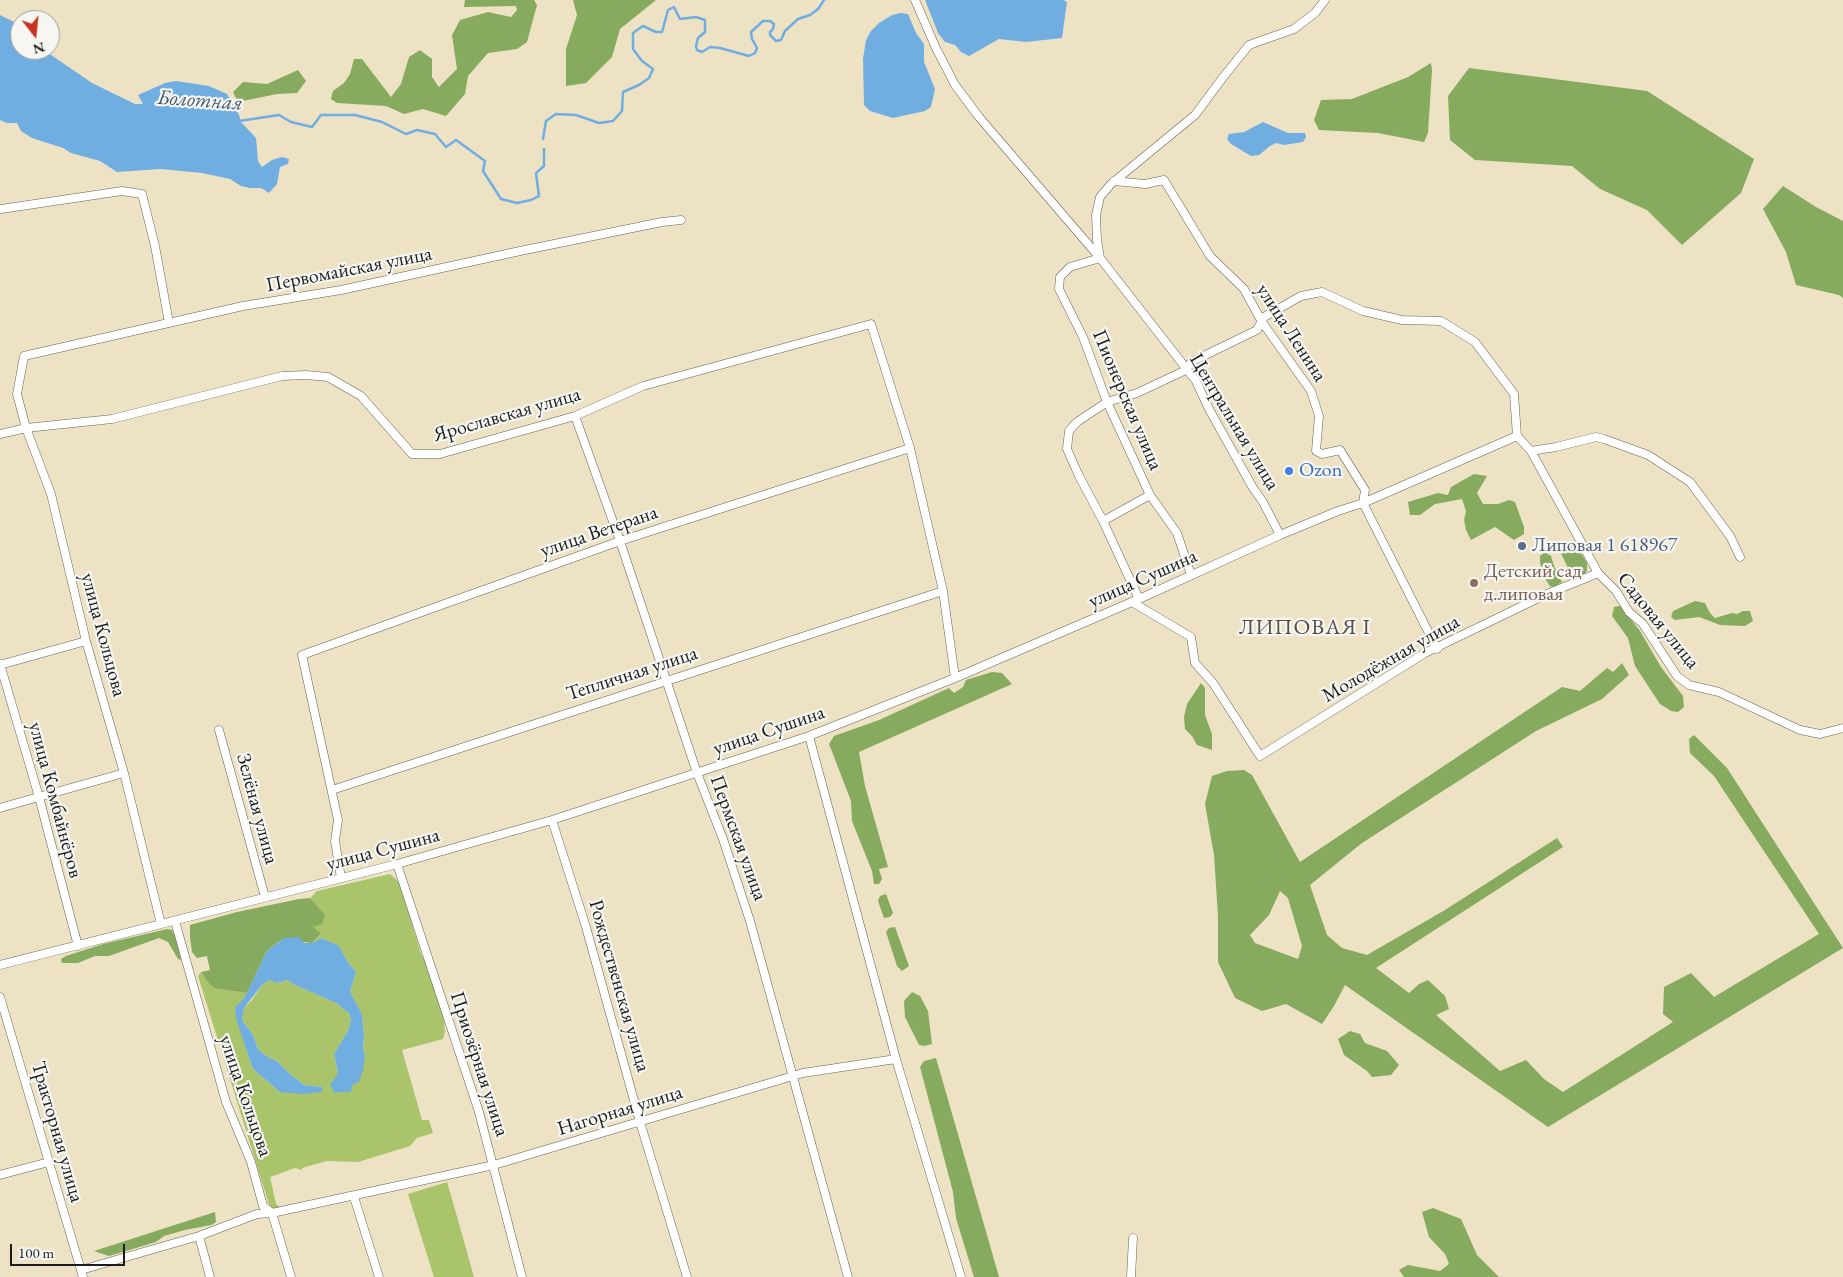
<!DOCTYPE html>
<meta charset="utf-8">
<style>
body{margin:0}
#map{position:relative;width:1843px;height:1277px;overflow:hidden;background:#eee2c4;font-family:"EB Garamond",serif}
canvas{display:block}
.north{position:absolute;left:10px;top:10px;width:50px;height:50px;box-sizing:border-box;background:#f6f6f2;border:1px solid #9f9f9c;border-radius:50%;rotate:164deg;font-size:14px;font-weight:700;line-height:20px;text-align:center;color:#1c1c1c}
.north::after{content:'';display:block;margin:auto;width:18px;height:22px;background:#c8321e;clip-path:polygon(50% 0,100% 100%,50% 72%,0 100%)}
.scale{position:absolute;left:10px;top:1244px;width:115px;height:22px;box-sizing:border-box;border:2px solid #1c1c1c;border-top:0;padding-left:6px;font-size:15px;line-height:18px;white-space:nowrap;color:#1c1c1c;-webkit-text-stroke:4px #f6f6f2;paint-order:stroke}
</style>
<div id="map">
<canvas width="1843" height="1277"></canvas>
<div class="north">N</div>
<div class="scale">100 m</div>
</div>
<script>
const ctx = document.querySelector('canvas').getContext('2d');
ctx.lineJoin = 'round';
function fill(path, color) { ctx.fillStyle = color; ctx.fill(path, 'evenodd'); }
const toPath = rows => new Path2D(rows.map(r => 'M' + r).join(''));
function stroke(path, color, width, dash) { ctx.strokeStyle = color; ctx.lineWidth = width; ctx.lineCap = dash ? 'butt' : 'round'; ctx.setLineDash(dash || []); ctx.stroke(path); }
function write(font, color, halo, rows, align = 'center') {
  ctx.font = font + ' "EB Garamond",serif'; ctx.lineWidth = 4.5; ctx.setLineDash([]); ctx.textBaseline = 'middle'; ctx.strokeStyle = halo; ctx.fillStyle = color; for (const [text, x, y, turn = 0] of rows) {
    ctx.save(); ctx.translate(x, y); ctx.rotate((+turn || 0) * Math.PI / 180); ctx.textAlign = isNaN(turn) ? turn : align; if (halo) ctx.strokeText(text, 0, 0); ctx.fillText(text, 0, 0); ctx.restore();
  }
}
const green = toPath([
 [390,874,400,883,420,951,433,979,444,1021,445,1032,443,1039,402,1050,422,1120,429,1120,433,1133,417,1138,410,1146,358,1162,327,1161,302,1168,302,1170,295,1168,270,1177,276,1204,280,1207,271,1211,198,976,201,972,210,985,217,989,247,993,241,1002,241,1032,248,1055,253,1069,280,1092,321,1087,304,1085,291,1075,277,1061,266,1056,258,1049,253,1035,242,1020,244,1008,252,1000,262,985,269,980,277,983,288,980,293,984,336,1003,349,1013,351,1020,348,1031,334,1054,338,1073,352,1085,365,1055,363,1048,364,1036,362,1014,350,992,356,972,347,961,339,946,322,938,312,943,321,933,312,927,324,915,310,898,317,891],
 [447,1182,460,1227,474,1277,434,1277,408,1194]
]);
const forest = toPath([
 [465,0,534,0,537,5,527,42,517,49,488,53,468,76,465,94,446,116,423,109,404,114,386,106,337,103,331,99,333,91,344,83,350,74,354,59,362,59,391,97,401,84,409,57,420,50,432,59,432,77,439,87,457,69,452,35,460,20,488,12,511,17,517,10,516,6,464,7],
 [573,0,656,0,620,29,612,57,586,83,566,86,566,49,577,15],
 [1431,63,1432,70,1428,133,1424,142,1378,133,1319,130,1314,120,1321,100,1352,99,1408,77],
 [1469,68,1647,91,1754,159,1741,193,1682,245,1647,210,1600,189,1572,166,1475,160,1450,140,1448,96],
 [298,70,306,81,297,93,277,94,238,102,233,92,243,82,267,84],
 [1783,186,1816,207,1843,221,1843,298,1839,295,1796,285,1786,252,1763,209],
 [1474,474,1487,476,1477,493,1483,504,1498,504,1509,500,1515,502,1524,527,1524,534,1514,540,1495,527,1471,540,1466,530,1464,520,1466,511,1462,499,1435,504,1420,515,1410,515,1408,502,1438,493,1448,495,1451,487],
 [1565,545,1571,546,1579,550,1587,563,1587,570,1585,574,1579,576,1573,573,1567,566,1560,551],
 [1545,552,1551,556,1554,566,1562,582,1554,587,1550,586,1543,576,1540,562,1540,556],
 [1695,601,1705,603,1710,613,1715,618,1732,613,1737,614,1743,611,1750,611,1753,621,1745,626,1720,625,1699,617,1675,620,1671,617,1673,611],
 [1620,606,1640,631,1661,667,1683,696,1684,707,1678,712,1671,711,1660,704,1635,666,1628,638,1612,616,1614,607],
 [1622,663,1629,675,1602,699,1536,731,1362,843,1310,885,1327,935,1342,948,1367,955,1445,910,1557,838,1563,847,1376,968,1409,993,1419,984,1428,980,1445,996,1449,1009,1436,1015,1500,1071,1526,1060,1544,1079,1563,1092,1673,1022,1663,1014,1664,987,1691,973,1714,997,1819,934,1714,776,1690,753,1689,739,1694,735,1727,768,1843,948,1548,1127,1345,985,1334,1006,1322,1024,1286,1004,1262,1011,1235,998,1218,962,1218,916,1214,855,1205,804,1212,776,1227,771,1244,770,1252,775,1300,862,1562,687,1580,691,1607,668,1613,672],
 [1280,891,1288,898,1302,946,1298,959,1255,943,1250,935,1269,915],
 [992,672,1002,673,1012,684,859,752,865,786,888,867,879,869,882,879,879,884,874,884,872,871,852,821,851,801,829,744,834,736,879,720,949,688,954,693,963,687,966,680],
 [1201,683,1205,688,1205,715,1212,734,1212,750,1197,745,1192,736,1185,729,1184,717,1187,704],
 [886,894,893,913,890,917,884,918,878,901,880,896],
 [310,898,325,915,322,924,313,927,321,933,312,943,281,940,267,951,247,993,217,989,210,985,201,972,210,970,207,956,197,958,192,952,190,937,190,925,237,912,299,899],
 [895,927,909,966,902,971,897,966,886,932,889,928],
 [167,929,172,930,175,936,181,960,178,959,168,942,159,938,109,956,95,956,78,963,62,963,61,959,66,956,103,944],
 [912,992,920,996,928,1011,932,1044,924,1046,919,1045,905,1017,904,1001],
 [1350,1031,1360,1034,1365,1043,1387,1051,1399,1065,1391,1075,1372,1077,1367,1071,1344,1055,1338,1039],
 [936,1058,989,1242,999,1277,974,1277,956,1218,953,1192,920,1067,924,1061],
 [1433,1208,1461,1219,1477,1255,1499,1277,1404,1277,1399,1270,1408,1265,1440,1271,1449,1264,1445,1254,1429,1237,1422,1212],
 [215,1212,216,1222,211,1225,185,1230,164,1236,156,1242,109,1256,94,1251]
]);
const water = toPath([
 [925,0,1063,0,1067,2,1062,38,1026,42,999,39,969,56,961,52,955,45,945,42,938,33],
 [901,13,908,14,916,33,924,44,924,62,935,89,931,107,925,111,893,118,870,111,864,105,863,59,866,40,871,31,879,23,892,15],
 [0,15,20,25,20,50,44,50,92,83,135,104,143,104,138,95,165,83,176,81,209,86,227,94,239,115,241,122,256,138,258,161,262,167,272,160,282,157,289,159,288,164,280,167,277,184,269,193,261,188,250,188,241,186,230,179,202,173,160,169,117,172,100,161,71,153,63,148,32,138,21,131,17,123,7,123,0,120],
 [1263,122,1288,133,1305,133,1306,137,1303,142,1284,145,1276,143,1270,146,1259,155,1251,156,1231,144,1227,139,1229,134,1244,132],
 [299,937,304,943,312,943,322,938,339,946,347,961,356,972,350,992,362,1014,364,1036,363,1048,365,1055,363,1070,359,1082,352,1085,351,1092,334,1092,330,1085,338,1073,334,1054,348,1031,351,1020,349,1013,336,1003,293,984,288,980,277,983,269,980,262,985,244,1008,242,1020,253,1035,258,1049,266,1056,277,1061,291,1075,304,1085,322,1087,322,1092,301,1094,280,1092,253,1069,248,1055,236,1018,235,1007,241,1002,247,993,267,951,284,938]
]);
const stream = toPath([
 [239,121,279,115,291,122,312,127,321,115,355,115,382,122,406,134,417,130,435,134,446,147,456,140,485,161,483,171,501,199,517,203,531,200,539,196,536,173,544,166,544,149],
 [543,139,546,121,556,114,576,115,599,123,613,121,622,111,623,92,639,85,649,78,653,69,642,61,633,49,633,33,643,26,656,32,662,32,668,10,674,7,680,19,696,17,705,20,705,32,698,38,696,46,697,50,702,52,710,47,720,48,749,56,755,53,757,48,752,39,751,32,763,21,770,21,774,24,773,29,770,32,770,35,776,41,781,40,785,31,798,19,810,15,818,9,824,0]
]);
const minor = toPath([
 [915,0,935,46,955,85,979,117,1100,258,1196,381,1209,409,1253,488,1263,502,1280,535],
 [1114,181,1145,184,1164,180,1210,256,1244,289,1262,322,1311,391,1319,416,1316,451,1322,454,1340,450,1365,490,1363,503,1437,649],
 [1,209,122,191,142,194,155,246,169,323],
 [575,416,620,541,697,773,723,839,750,921,848,1277],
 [0,434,26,428,112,419,282,376,306,375,328,377,361,396,412,454,440,454,575,416,643,386,871,324,910,448,943,591,955,678],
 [1517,436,1531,451,1598,573,1616,591,1629,612,1643,624,1677,676,1689,685,1719,692,1800,730,1820,734,1843,728],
 [1531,451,1556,447,1596,437,1604,439,1648,455,1690,482,1730,536,1740,557],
 [1103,521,1150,495],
 [1191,575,1177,533,1150,495,1107,402,1083,337,1059,289,1060,277,1070,267,1100,258,1097,240,1096,215,1100,197,1111,184,1195,115,1224,76,1249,45,1294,29,1315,13,1325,0],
 [1139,599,1103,521,1079,476,1067,449,1069,431,1077,422,1107,402,1137,393,1186,370,1191,362,1257,330,1264,317,1301,296,1322,292,1363,311,1402,320,1441,321,1475,342,1514,394,1517,436],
 [1132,602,1191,637,1195,663,1213,683,1260,756,1425,653,1547,594,1598,573],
 [0,664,39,797,78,946],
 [0,665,86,641],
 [219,730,265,897],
 [809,736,896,1059,961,1277],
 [332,790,943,591],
 [0,808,124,773],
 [552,820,586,927,640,1122,687,1277],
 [397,864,479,1112,522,1277],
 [341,878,335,841,338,820,302,655,620,541,910,448],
 [175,921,226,1102,251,1162,263,1206,272,1213,291,1277],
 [161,924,124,773,86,641,51,494,26,428,17,394,24,356,243,306,341,290,520,251,662,222,681,220],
 [0,965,397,864,552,820,809,736,955,678,1139,599,1280,535,1338,511,1363,503,1517,436],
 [0,997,83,1277],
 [0,1175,49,1162],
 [354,1197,379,1277],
 [199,1236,210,1277],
 [81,1270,199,1236,257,1214,272,1213,494,1165,803,1073,896,1059],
 [1131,1277,1133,1238]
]);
const markers = [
 [1289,471,5,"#3f7fe0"],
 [1522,546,5,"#5c6f8a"],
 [1474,583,5,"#8d6e63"]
];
const streetNames = [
 ["Первомайская улица",349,270,-11],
 ["улица Ленина",1291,333,57],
 ["Пионерская улица",1127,400,67],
 ["Ярославская улица",507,415,-16],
 ["Центральная улица",1234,422,59],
 ["улица Ветерана",599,532,-19],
 ["улица Сушина",1143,579,-24],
 ["Садовая улица",1658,621,51],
 ["улица Кольцова",103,635,75],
 ["Молодёжная улица",1391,659,-30],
 ["Тепличная улица",632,674,-18],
 ["улица Сушина",769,731,-19],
 ["улица Комбайнёров",55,800,75],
 ["Зелёная улица",257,809,75],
 ["Пермская улица",738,838,70],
 ["улица Сушина",383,850,-15],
 ["Рождественская улица",619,986,74],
 ["Приозёрная улица",479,1064,72],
 ["улица Кольцова",245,1096,71],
 ["Нагорная улица",620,1111,-17],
 ["Тракторная улица",57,1132,74]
];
const shopNames = [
 ["Ozon",1299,471]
];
const serviceNames = [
 ["Липовая 1 618967",1532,546]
];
const educationNames = [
 ["Детский сад",1484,572],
 ["д.липовая",1484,595]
];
const waterNames = [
 ["Болотная",200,101,4]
];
const quarterNames = [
 ["ЛИПОВАЯ I",1305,628]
];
fill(green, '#a9c46a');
fill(forest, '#86aa5e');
fill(water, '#70aee2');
stroke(stream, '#70aee2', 2.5);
stroke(minor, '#666157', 9);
stroke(minor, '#fff', 8);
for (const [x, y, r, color] of markers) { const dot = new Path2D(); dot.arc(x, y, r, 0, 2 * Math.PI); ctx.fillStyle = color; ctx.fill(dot); stroke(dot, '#f6f6f2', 2); }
write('20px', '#1c1c1c', '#f6f6f2', streetNames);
write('20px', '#366cbe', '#f6f6f2', shopNames, 'left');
write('20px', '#4e5e75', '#f6f6f2', serviceNames, 'left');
write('20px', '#785e54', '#f6f6f2', educationNames, 'left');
write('italic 21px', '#3e566b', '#f6f6f2', waterNames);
ctx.letterSpacing = '1px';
write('22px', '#5b4944', '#f6f6f2', quarterNames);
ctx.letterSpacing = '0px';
</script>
